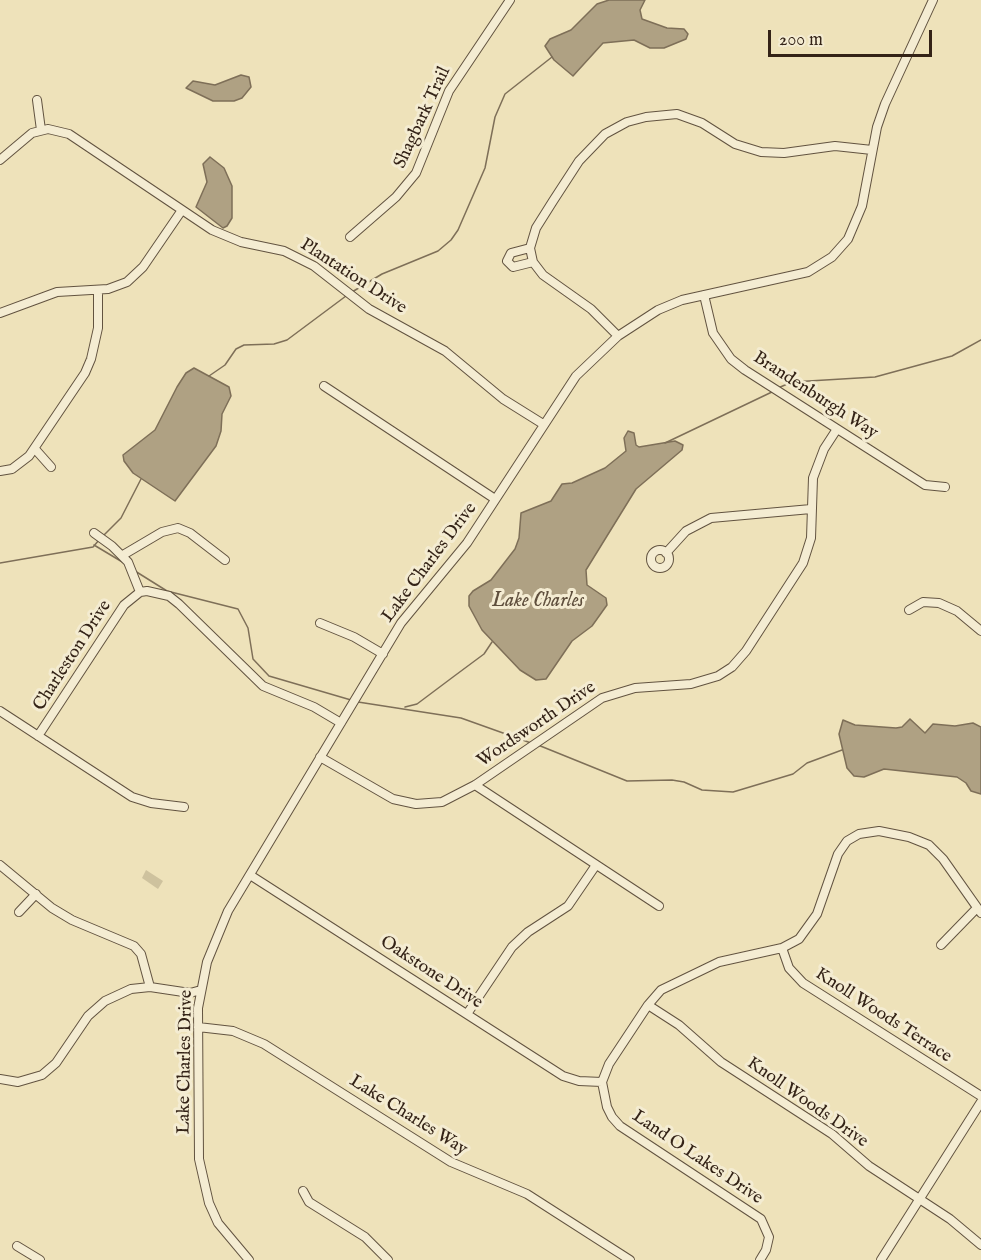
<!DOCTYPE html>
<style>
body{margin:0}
#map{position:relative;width:981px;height:1260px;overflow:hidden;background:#eee2ba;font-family:"IM FELL English",serif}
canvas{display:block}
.scale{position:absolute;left:768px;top:30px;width:164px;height:27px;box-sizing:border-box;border:3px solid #342317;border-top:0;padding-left:8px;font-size:18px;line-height:21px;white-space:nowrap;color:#342317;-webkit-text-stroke:4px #f4ecd2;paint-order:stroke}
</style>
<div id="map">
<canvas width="981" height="1260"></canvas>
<div class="scale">200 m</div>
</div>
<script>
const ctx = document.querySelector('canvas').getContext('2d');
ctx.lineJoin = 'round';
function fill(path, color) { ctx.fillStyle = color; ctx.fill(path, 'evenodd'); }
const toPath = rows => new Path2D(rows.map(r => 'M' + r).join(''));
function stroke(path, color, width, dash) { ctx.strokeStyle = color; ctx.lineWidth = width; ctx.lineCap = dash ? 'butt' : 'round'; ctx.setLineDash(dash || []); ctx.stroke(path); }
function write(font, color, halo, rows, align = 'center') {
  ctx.font = font + ' "IM FELL English",serif'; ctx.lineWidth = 6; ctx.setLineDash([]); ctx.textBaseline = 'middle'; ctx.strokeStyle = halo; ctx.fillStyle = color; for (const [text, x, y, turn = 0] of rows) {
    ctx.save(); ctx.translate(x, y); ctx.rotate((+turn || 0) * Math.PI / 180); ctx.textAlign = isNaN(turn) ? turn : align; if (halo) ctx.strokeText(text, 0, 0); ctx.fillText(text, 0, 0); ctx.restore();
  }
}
const green = toPath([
 [146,870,163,881,158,889,142,878]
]);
const water = toPath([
 [609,0,645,0,640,10,642,19,667,28,684,29,688,34,686,39,664,48,650,48,634,40,603,43,573,76,554,60,545,46,550,39,571,30,597,4,609,0],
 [241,75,249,77,251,87,242,98,234,101,213,101,186,88,193,81,215,85,241,75],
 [210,157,224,168,232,186,232,218,227,226,223,228,196,207,207,182,203,164,210,157],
 [194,368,229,387,231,396,222,414,221,431,216,446,175,501,133,473,124,461,123,455,155,430,177,387,186,373,194,368],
 [628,431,634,433,636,445,639,447,675,441,683,445,682,450,636,489,586,570,587,585,606,598,607,605,592,626,572,641,546,679,536,680,520,670,482,630,469,606,469,596,473,591,491,580,515,549,519,538,521,513,551,501,562,484,572,483,605,468,626,451,624,438,628,431],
 [910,719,925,733,933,724,955,726,973,723,981,727,981,794,971,791,966,783,957,777,884,769,864,777,854,776,847,768,839,734,843,720,855,725,896,728,902,727,910,719]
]);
const stream = toPath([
 [352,292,382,274,438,251,451,240,458,230,485,168,495,117,505,94,552,57],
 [209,376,225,365,236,349,244,345,274,344,287,340,346,296],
 [778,388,792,382,875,377,952,356,981,340],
 [665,443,774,391],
 [103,536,121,518,141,479],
 [94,545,124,563],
 [0,563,93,547,99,540],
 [135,571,167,591,238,609,248,628,253,659,269,676,351,700],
 [358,702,461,718,531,743],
 [405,707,417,704,453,677,484,654,492,642],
 [538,745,627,781,672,780,684,782,702,790,733,792,793,774,807,763,842,750]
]);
const minor = toPath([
 [37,100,41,130],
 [0,160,32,133,48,129,69,134,212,230,241,242,284,251,314,266,369,309,445,351,503,399,543,424],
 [350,237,396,197,416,173,449,91,510,0],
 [530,248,511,253,507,261,513,267,533,262],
 [704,295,713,333,731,359,745,370,925,485,945,487],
 [0,313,57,292,108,289,127,282,143,267,182,210],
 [618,336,591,309,543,275,533,262,530,248,536,228,553,201,579,161,605,134,627,122,646,117,677,114,702,123,735,144,761,152,784,153,835,146,872,150],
 [324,386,495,499],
 [35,449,51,467],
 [0,471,12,469,29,456,85,373,91,359,98,328,98,290],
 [94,533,112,546,128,562,140,592],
 '651 559a9 9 0 1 1 18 0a9 9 0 1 1-18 0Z',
 [666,553,686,531,711,518,811,509],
 [123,555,162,532,178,528,190,533,225,560],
 [909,610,923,602,939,603,957,611,981,631],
 [320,623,354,637,383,654],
 [0,711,132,797,151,803,184,807],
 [38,736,124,605,140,592,147,591,169,596,179,604,263,686,314,707,341,723],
 [320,757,393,799,416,804,442,802,475,785,602,698,635,688,691,684,718,676,732,667,746,651,803,563,811,538,813,478,824,449,837,429],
 [475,785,659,906],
 [0,865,52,908,72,920,134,946,141,954,150,987],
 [250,875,563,1076,579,1081,602,1082],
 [19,912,36,894],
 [941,945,976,909],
 [782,948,789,968,803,983,981,1096],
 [648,1005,679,1025,721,1062,832,1134,869,1166,950,1219,981,1245],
 [467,1014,512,947,528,932,568,906,596,865],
 [198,1027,233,1031,264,1044,451,1162,527,1194,630,1260],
 [0,1079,18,1082,42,1075,56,1063,88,1016,105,1001,131,989,150,987,190,993,201,990],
 [303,1191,309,1202,365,1237,388,1260],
 [17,1246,40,1260],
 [249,1260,218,1223,209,1203,199,1159,198,1008,207,962,228,911,401,623,467,543,576,376,618,336,658,310,682,300,808,272,832,257,848,239,862,206,877,127,885,104,933,0],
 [760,1260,766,1250,769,1237,761,1219,620,1126,612,1117,607,1107,602,1082,609,1064,648,1005,661,990,719,962,782,948,799,939,817,914,838,854,847,841,859,834,879,831,909,837,929,845,943,859,981,913],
 [881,1260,981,1102]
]);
const streetNames = [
 ["Shagbark Trail",423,118,-65],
 ["Plantation Drive",353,277,33],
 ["Brandenburgh Way",815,396,33],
 ["Lake Charles Drive",430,563,-53],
 ["Charleston Drive",73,656,-57],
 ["Wordsworth Drive",537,725,-34],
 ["Oakstone Drive",431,973,33],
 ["Knoll Woods Terrace",883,1016,33],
 ["Lake Charles Drive",186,1062,-89],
 ["Knoll Woods Drive",807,1103,35],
 ["Lake Charles Way",408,1116,32],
 ["Land O Lakes Drive",697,1158,34]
];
const waterNames = [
 ["Lake Charles",538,602]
];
fill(green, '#cec29e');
fill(water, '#afa183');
stroke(water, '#7e6f58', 1.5);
stroke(stream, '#7e6f58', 1.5);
stroke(minor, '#625340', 10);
stroke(minor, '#f4ecd2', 8);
write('18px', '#342317', '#f4ecd2', streetNames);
write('italic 20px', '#5f4f3d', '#f4ecd2', waterNames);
</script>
